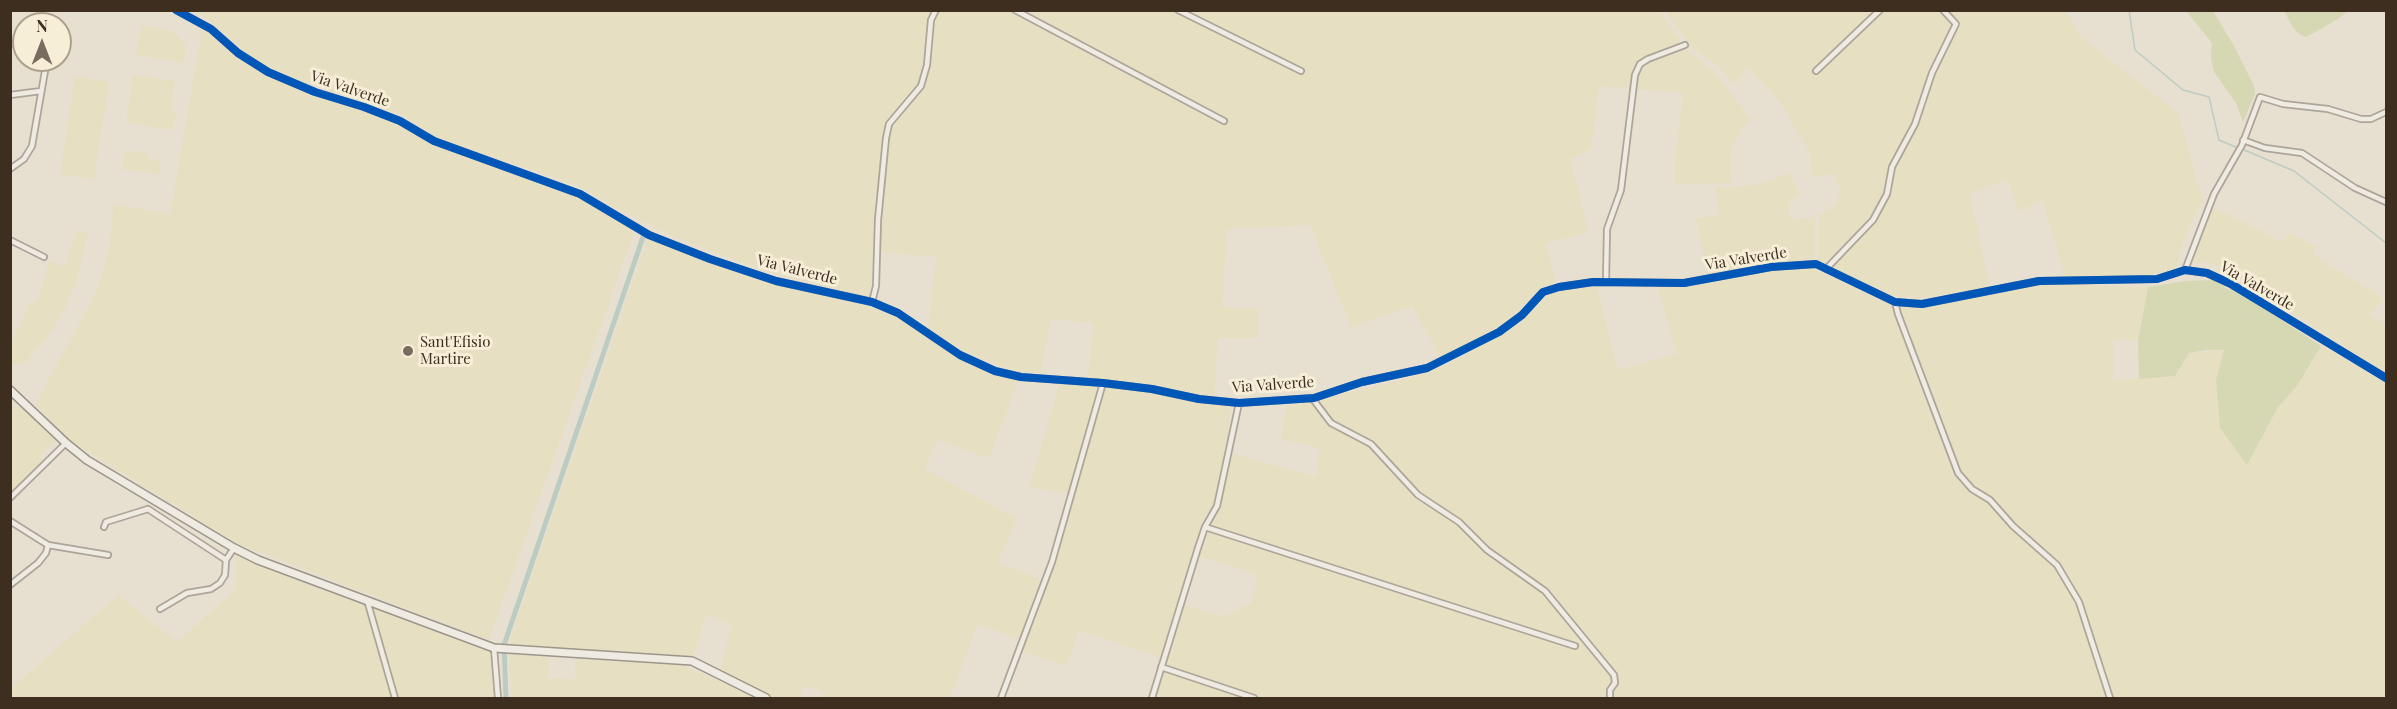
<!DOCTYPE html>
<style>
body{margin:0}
#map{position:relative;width:2397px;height:709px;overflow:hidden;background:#e7e0d1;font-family:"Playfair Display",serif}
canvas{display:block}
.frame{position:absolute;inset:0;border:12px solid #3d2e20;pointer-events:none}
.north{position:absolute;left:12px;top:12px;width:60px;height:60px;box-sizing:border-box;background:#f7eed8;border:2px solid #ada18e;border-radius:50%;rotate:0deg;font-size:16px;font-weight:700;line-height:24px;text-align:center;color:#3d2e20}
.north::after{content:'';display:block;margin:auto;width:21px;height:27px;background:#786c5e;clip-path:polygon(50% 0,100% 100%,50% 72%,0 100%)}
</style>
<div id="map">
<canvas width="2397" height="709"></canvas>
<div class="frame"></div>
<div class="north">N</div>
</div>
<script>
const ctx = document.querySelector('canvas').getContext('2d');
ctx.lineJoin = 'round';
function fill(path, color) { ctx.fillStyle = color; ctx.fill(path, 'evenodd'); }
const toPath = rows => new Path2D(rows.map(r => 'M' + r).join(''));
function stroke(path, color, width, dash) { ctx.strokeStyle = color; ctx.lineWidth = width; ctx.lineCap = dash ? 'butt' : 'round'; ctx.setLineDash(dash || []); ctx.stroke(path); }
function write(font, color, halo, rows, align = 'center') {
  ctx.font = font + ' "Playfair Display",serif'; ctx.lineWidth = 6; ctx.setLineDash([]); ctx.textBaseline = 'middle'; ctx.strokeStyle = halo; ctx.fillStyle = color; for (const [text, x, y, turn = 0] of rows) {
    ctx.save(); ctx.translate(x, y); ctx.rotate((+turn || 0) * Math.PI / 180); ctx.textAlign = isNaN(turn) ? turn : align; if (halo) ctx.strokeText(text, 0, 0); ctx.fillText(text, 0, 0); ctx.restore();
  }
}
const farmland = toPath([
 [1659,10,1680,39,1680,44,1641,59,1635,64,1630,88,1599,86,1591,149,1571,159,1588,233,1546,243,1556,282,1541,288,1505,322,1441,359,1412,306,1351,327,1310,225,1227,229,1222,307,1259,309,1258,338,1218,338,1214,397,1145,383,1088,379,1093,323,1051,319,1041,373,1015,371,966,352,928,329,936,257,873,251,870,298,767,272,672,236,623,212,577,185,437,138,401,114,302,81,256,61,204,16,194,11],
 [1665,11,2066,11,2080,36,2179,114,2203,202,2186,233,2175,271,2104,282,2103,277,2065,277,2042,200,2018,211,2007,179,1970,194,1990,288,1919,298,1894,296,1869,287,1818,260,1819,215,1836,205,1840,189,1834,173,1812,177,1810,154,1781,104,1747,67,1734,84,1716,64,1690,46],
 [141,25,172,31,186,44,184,63,136,55],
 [202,29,213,34,249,66,310,94,394,120,436,146,577,195,635,230,489,640,236,543,69,440,35,404,96,293,108,253,114,204,170,214],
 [1685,48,1714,71,1752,120,1743,127,1731,148,1731,183,1675,184,1675,160,1683,93,1635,89,1638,71,1645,63],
 [133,75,175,81,170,110,176,112,173,130,126,123],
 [75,76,109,82,94,179,60,175],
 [125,150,150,154,149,160,161,161,159,175,122,169],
 [1789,173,1801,194,1789,203,1790,219,1815,217,1814,260,1791,261,1707,274,1696,218,1719,216,1715,188,1757,185],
 [2211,206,2282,242,2290,233,2317,247,2313,255,2384,298,2371,315,2386,325,2386,375,2251,284,2216,265,2204,262,2190,263],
 [77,229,88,233,77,280,69,301,53,330,26,362,11,365,11,345,28,305,39,298,49,260,64,267],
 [649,235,701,259,791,287,888,311,917,328,962,361,991,373,1019,380,989,458,937,440,925,469,1017,519,998,562,1042,580,1022,640,978,624,950,698,821,698,823,691,804,686,800,698,773,698,720,670,732,624,706,615,692,660,685,657,508,645],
 [1812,269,1883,301,1914,307,1965,300,2037,284,2148,287,2137,340,2113,339,2114,380,2175,376,2189,353,2224,350,2216,380,2247,465,2278,407,2297,386,2321,346,2385,382,2386,384,2386,698,1154,698,1184,605,1223,617,1251,603,1258,575,1200,556,1219,501,1229,453,1317,477,1319,448,1281,439,1286,407,1410,378,1448,364,1500,336,1518,323,1537,302,1549,293,1596,282,1618,370,1677,354,1657,287,1778,270],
 [1060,383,1094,386,1098,390,1069,493,1029,487],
 [1107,387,1145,390,1231,407,1227,452,1213,509,1162,658,1079,631,1067,666,1021,651,1061,545,1066,524,1064,522,1103,391],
 [15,406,22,406,27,410,57,440,40,456,44,461,11,494,11,409],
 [236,554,292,579,329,589,485,650,492,651,495,698,11,698,10,689,118,595,177,642,236,589],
 [508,653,550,658,549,678,575,679,575,659,681,665,759,698,512,698]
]);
const green = toPath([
 [2186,11,2213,11,2234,46,2254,86,2255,94,2243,122,2236,103,2214,72,2211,58,2212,43],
 [2284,11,2348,11,2338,19,2306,37,2299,34,2294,29],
 [2214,280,2229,290,2230,286,2321,346,2297,386,2278,407,2247,465,2220,428,2216,380,2224,350,2206,350,2189,353,2175,376,2139,379,2138,340,2148,287,2185,281]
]);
const stream = toPath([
 [2129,10,2135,50,2183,90,2209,97,2219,140,2238,148],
 [2242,149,2294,171,2386,243]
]);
const canal = toPath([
 [506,698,504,645,643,237]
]);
const street = toPath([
 [176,10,211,29,238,53,268,72,315,92,364,107,400,121,434,141,580,194,649,235,710,259,776,281,872,302,898,313,960,355,995,371,1021,377,1103,383,1152,389,1199,399,1239,403,1314,398,1362,382,1427,368,1499,332,1522,315,1543,292,1559,287,1593,282,1684,283,1771,267,1816,264,1895,302,1922,304,2039,281,2157,279,2185,270,2207,273,2231,284,2386,378],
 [1015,10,1224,121],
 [1178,10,1301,71],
 [10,43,24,47],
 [1816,71,1880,10],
 [10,95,41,91],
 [2243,140,2265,148,2302,153,2355,188,2386,202],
 [10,169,24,159,32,146,46,65,42,60],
 [10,240,44,257],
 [1826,269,1873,220,1887,194,1892,167,1915,124,1932,73,1956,24,1943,10],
 [2185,270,2214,194,2242,145,2260,97,2283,104,2328,109,2361,119,2371,119,2386,112],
 [1606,282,1607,229,1621,190,1635,75,1640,64,1648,59,1685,45],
 [872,302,876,286,878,220,886,138,889,124,921,86,927,65,931,20,936,10],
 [1895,302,1898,314,1958,473,1972,489,1990,500,2013,526,2057,565,2079,602,2110,698],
 [1312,398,1331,423,1371,444,1418,495,1459,522,1487,550,1545,591,1614,675,1615,683,1610,690,1610,698],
 [10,498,66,443],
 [148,509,226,560],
 [10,521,48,545,108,555],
 [104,527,106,522,148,509],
 [1205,527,1575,646],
 [10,585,38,563,46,553,48,545],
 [367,600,395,698],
 [160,609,187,593,211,589,220,583,225,575,226,560,234,548],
 [494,648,498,698],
 [1161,667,1254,698],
 [1001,698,1052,562,1103,383],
 [1152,698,1198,548,1205,527,1217,506,1239,403]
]);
const secondary = toPath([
 [10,390,66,443,87,460,234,548,258,560,494,648,692,661,766,698]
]);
const cycleway = toPath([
 [176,10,211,29,238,53,268,72,315,92,364,107,400,121,434,141,580,194,649,235,710,259,776,281,872,302,898,313,960,355,995,371,1021,377,1103,383,1152,389,1199,399,1239,403,1314,398,1362,382,1427,368,1499,332,1522,315,1543,292,1559,287,1593,282,1684,283,1771,267,1816,264,1895,302,1922,304,2039,281,2157,279,2185,270,2207,273,2231,284,2386,378]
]);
const markers = [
 [408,351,6,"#786c5e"]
];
const streetNames = [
 ["Via Valverde",350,89,19],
 ["Via Valverde",1746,259,-9],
 ["Via Valverde",797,270,14],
 ["Via Valverde",2257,286,30],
 ["Via Valverde",1273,385,-4]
];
const poiNames = [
 ["Sant'Efisio",420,342],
 ["Martire",420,359]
];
fill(farmland, '#e6dfc2');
fill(green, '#d6d7b3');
stroke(stream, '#bcccc2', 1.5);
stroke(canal, '#bcccc2', 5);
stroke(street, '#ada599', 8);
stroke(secondary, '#9c958a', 10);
stroke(street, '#efebe3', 4.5);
stroke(secondary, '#efebe3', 7);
stroke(cycleway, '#0057b8', 8);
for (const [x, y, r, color] of markers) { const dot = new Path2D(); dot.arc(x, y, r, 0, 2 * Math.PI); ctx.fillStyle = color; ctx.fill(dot); stroke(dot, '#f7eed8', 2); }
write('15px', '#3d2e20', '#f7eed8', streetNames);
write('15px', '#3d2e20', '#f7eed8', poiNames, 'left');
</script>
